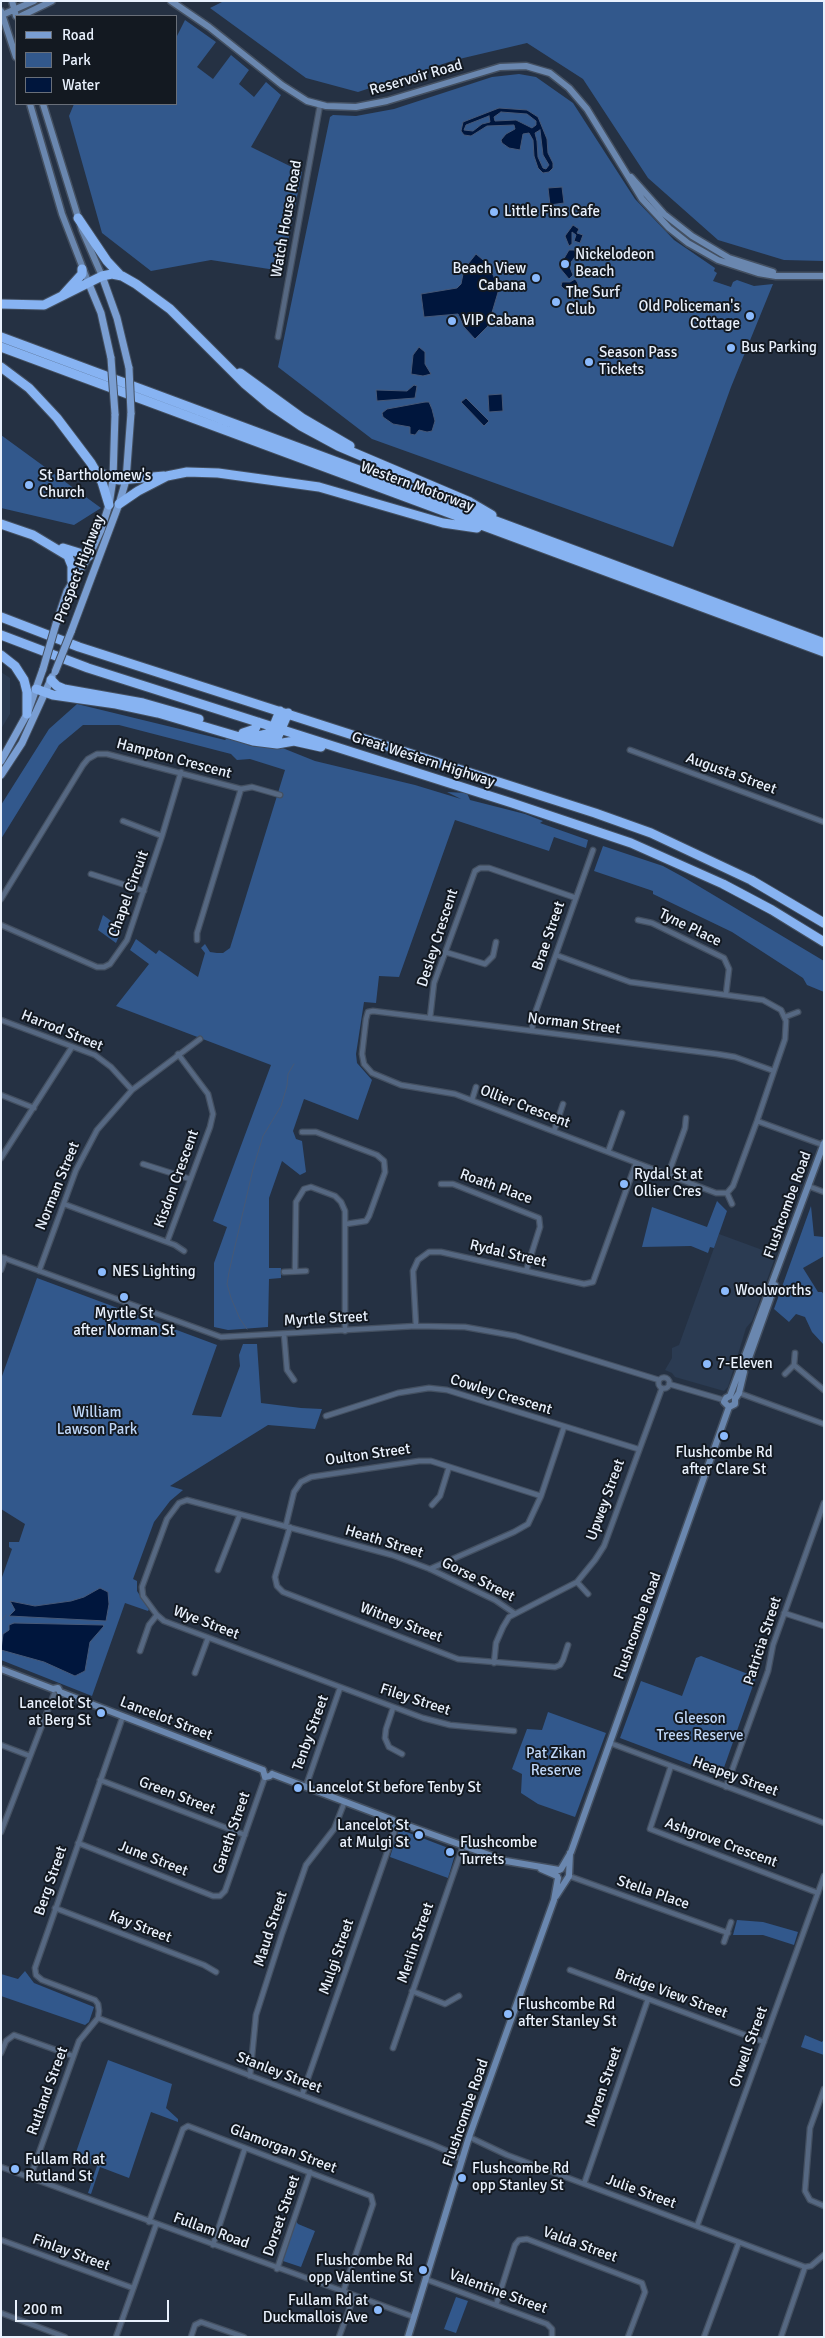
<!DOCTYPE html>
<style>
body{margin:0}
#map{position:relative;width:825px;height:2338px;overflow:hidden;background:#253143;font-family:Signika,sans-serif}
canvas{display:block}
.frame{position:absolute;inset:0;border:2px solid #e9f1fd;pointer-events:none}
.legend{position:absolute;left:15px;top:15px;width:162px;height:90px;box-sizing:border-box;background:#131921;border:1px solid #696f79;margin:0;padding:6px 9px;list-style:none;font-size:15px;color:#e9f1fd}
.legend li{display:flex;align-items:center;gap:10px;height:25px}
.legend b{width:25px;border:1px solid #696f79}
.scale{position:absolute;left:15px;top:2300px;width:154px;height:22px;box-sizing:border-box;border:2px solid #e9f1fd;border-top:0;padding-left:6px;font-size:15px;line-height:18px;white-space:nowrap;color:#e9f1fd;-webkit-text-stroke:4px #131921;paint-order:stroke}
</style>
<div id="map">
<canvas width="825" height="2338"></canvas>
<div class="frame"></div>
<ul class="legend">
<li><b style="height:6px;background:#7a9ed2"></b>Road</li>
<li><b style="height:14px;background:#32588c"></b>Park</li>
<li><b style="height:14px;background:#00163d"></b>Water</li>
</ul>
<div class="scale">200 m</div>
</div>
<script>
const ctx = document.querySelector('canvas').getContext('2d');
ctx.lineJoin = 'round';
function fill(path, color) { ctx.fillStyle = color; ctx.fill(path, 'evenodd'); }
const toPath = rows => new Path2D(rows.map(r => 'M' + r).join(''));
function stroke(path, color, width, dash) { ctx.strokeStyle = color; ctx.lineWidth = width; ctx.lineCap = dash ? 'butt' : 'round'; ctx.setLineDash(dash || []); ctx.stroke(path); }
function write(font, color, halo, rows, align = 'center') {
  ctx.font = font + ' Signika,sans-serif'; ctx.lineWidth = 4; ctx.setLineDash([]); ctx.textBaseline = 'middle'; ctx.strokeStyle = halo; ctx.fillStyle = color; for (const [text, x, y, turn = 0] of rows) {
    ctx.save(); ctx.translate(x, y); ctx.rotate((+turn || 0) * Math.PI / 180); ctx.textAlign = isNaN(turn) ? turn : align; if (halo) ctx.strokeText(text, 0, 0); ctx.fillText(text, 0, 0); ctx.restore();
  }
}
const built = toPath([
 [1,672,10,678,10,714,1,729],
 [719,1234,776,1255,752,1321,746,1328,728,1387,724,1391,675,1377,672,1373,665,1370,672,1358,672,1348,679,1345]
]);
const green = toPath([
 [224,1,824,1,824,261,784,260,718,240,648,178,583,79,527,43,455,60,358,92,306,78,210,8],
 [185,20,216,42,197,67,213,79,231,55,249,70,239,84,254,97,266,82,281,95,251,147,302,172,282,271,211,260,151,271,102,233,69,116,74,104,176,104,176,38],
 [519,74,536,77,573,103,635,199,674,240,715,268,714,271,717,273,713,281,731,287,733,282,737,280,754,286,773,284,731,387,673,547,372,439,278,367,330,117,333,115,356,116,394,109,492,77],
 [1,435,101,508,74,525,1,508],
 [77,704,225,740,236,730,248,745,256,747,270,743,315,761,415,785,461,799,447,792,467,793,470,800,525,814,543,821,540,823,588,840,586,848,554,837,549,851,455,820,399,977,379,976,376,1003,364,1002,356,1054,357,1063,372,1080,358,1120,304,1099,293,1131,296,1139,302,1141,306,1172,300,1175,282,1161,269,1198,269,1268,281,1268,281,1278,269,1279,268,1327,228,1330,214,1327,214,1263,227,1227,213,1221,271,1065,116,1006,149,964,130,950,136,939,156,954,159,950,198,977,205,953,201,948,205,944,210,952,217,953,223,953,230,948,285,770,250,759,237,760,231,754,119,725,83,725,59,745,1,839,1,805,49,729],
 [603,846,663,866,685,878,824,961,824,992,807,985,803,978,732,932,653,894,653,891,594,871],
 [103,915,122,929,116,943,98,930],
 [717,1201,727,1211,714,1248,710,1247,708,1253,691,1246,642,1247,652,1207,707,1227],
 [811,1206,814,1236,824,1237,824,1256,803,1268,818,1292,822,1292,824,1295,824,1345,812,1332,805,1317,796,1314,789,1322,774,1309],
 [37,1278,217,1345,192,1415,221,1417,240,1366,239,1355,243,1344,257,1344,261,1403,301,1408,322,1409,315,1429,268,1425,170,1486,183,1490,170,1501,154,1522,133,1579,137,1581,137,1591,149,1609,148,1611,125,1603,92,1696,1,1660,1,1580,12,1549,9,1547,9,1542,19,1542,25,1524,1,1509,1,1379],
 [701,1656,756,1677,721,1776,620,1738,641,1681,682,1696,696,1658],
 [548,1712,606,1733,575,1817,538,1804,521,1793,522,1774,512,1769,527,1729,542,1730],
 [404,1831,456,1851,448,1878,390,1857,398,1832],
 [737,1920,763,1922,798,1932,794,1945,763,1935,733,1935],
 [25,1971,34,1983,94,2007,89,2022,85,2025,1,1996,1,1974,18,1979],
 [805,2035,822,2042,824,2039,824,2055,801,2047],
 [108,2060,172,2084,166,2108,178,2119,178,2122,151,2112,129,2178,100,2167,91,2194,88,2193,97,2166,74,2158],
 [296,2221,298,2224,315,2231,301,2267,283,2261],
 [456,2297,468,2301,456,2333,444,2329]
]);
const water = toPath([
 [499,108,527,110,538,117,547,139,548,153,553,163,553,168,549,172,543,173,538,168,534,156,533,140,529,133,523,134,520,150,509,148,502,143,501,140,506,134,515,129,514,125,487,126,471,136,464,135,461,131,463,122,499,108],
 [501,112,527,114,536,121,536,125,532,128,516,120,495,121,494,117,501,112],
 [489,116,490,122,482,124,473,131,464,130,466,125,489,116],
 [540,130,543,155,549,165,546,169,543,168,538,157,537,141,535,133,540,130],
 [562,187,564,203,550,205,548,188,562,187],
 [573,225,579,229,577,233,583,235,580,243,574,241,576,235,572,232,572,244,569,246,565,236,573,225],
 [569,250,574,250,577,254,569,265,573,275,569,279,559,267,569,250],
 [476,254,489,265,499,289,488,326,475,339,464,327,458,314,424,317,421,294,457,288,461,284,464,269,476,254],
 [575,279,578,283,574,290,564,289,561,286,562,282,570,282,575,279],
 [419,347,425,352,425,364,431,374,423,376,411,374,413,355,419,347],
 [414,385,417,386,415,398,377,401,376,390,407,391,414,385],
 [502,394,503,411,489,412,488,395,502,394],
 [466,398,489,421,484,426,461,402,466,398],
 [425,402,429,402,432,409,435,421,432,431,427,432,419,430,415,435,410,434,410,427,393,424,383,417,382,413,387,409,425,402],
 [100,1588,108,1592,109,1604,106,1621,9,1616,15,1610,10,1601,35,1606,71,1601,84,1597,100,1588],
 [14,1623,103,1625,104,1626,90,1642,85,1671,75,1676,44,1662,1,1650,3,1634,9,1630,9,1625,14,1623]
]);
const stream = toPath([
 [247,1329,240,1319,231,1298,227,1284,229,1272,253,1169,263,1136,281,1106,287,1086,288,1074,294,1064],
 [1,1621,6,1615]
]);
const street = toPath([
 [278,337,320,105],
 [630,750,824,822],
 [123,821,162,836],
 [91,874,144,891],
 [1,899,83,765,88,759,97,754,107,754,241,789,252,787,280,795],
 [638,920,652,923,724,958,729,969,726,994],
 [1,925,97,967,104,967,110,964,127,940,162,836,181,772],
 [197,940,197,933,241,789],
 [445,952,485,964,493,956,496,942],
 [556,955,630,982,763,1000,781,1010,786,1021,785,1039,774,1071,757,1121,733,1186,727,1193,716,1193,455,1094,401,1085,372,1073,364,1064,362,1054,366,1019,368,1012,373,1011,717,1054,735,1057,774,1071],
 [785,1017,798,1012],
 [430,1018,434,983,475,871,480,868,489,868,576,898],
 [1,1020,95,1055,111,1067,132,1090],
 [532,1031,533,1019,593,850],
 [1,1095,34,1108],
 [472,1100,476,1087],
 [757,1121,823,1145],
 [554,1131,563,1104],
 [302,1132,316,1132,377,1155,384,1161,385,1172,369,1216,366,1221,346,1224],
 [608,1152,622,1113],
 [1,1158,72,1047],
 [143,1164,190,1179],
 [668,1175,685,1128,686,1118],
 [441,1184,453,1184,539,1218,540,1227,526,1271],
 [808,1186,824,1192],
 [727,1193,732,1204],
 [64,1204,175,1245,184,1251],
 [167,1242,210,1127,213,1114,208,1094,178,1054],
 [1,1257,221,1337,416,1326,465,1327,516,1336,659,1380],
 [1,1270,5,1258],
 [39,1271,76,1170,97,1130,132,1090,200,1039],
 [295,1271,296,1202,304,1189,311,1187,335,1196,341,1202,345,1211,345,1331],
 [284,1272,306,1271],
 [416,1326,413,1271,418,1260,429,1252,441,1252,584,1284,593,1282,636,1163],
 [284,1334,287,1370,294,1380],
 [794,1365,824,1390],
 [785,1374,794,1365,795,1353],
 '658.5 1383a5.5 5.5 0 1 1 11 0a5.5 5.5 0 1 1-11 0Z',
 [669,1384,724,1400],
 [739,1393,824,1424],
 [326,1416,398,1393,429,1388,447,1390,638,1449],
 [432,1505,440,1496,449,1467],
 [286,1525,294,1492,301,1482,311,1477,419,1461,431,1461,541,1496],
 [290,1527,275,1577,277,1586,283,1592,458,1659,555,1667,560,1665,563,1660,568,1645],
 [430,1569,514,1532,528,1524,541,1496,564,1427],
 [218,1570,240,1514],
 [577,1582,588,1594],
 [514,1613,495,1600,430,1569,392,1555,187,1500,179,1503,167,1519,142,1587,143,1596,157,1615,164,1621,423,1718,450,1725,514,1731],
 [784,1613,824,1626],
 [140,1651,149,1625,157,1615],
 [494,1663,496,1643,503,1627,509,1617,577,1582,595,1560,604,1546,662,1388],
 [195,1673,208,1638],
 [393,1708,386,1729,385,1738,389,1747,402,1754],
 [610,1743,824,1823],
 [1,1745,30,1756],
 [671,1766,650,1829,818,1893],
 [100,1780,245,1835],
 [306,1786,340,1688],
 [726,1787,768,1671,773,1645,824,1503],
 [1,1832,54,1694],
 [78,1843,213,1896,220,1896,225,1891,265,1777],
 [569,1876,728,1933],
 [55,1908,204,1965,216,1972],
 [724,1942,731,1922],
 [570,1970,764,2042],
 [412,1991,445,2004,459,1996],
 [98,2018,431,2144,452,2153,462,2161],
 [393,2048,463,1846],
 [1,2053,6,2041,14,2035,73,2056],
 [250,2076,256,2015,282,1934,306,1865,334,1829,345,1801],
 [824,2089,810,2128,805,2191,810,2200,824,2206],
 [302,2095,396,1827],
 [469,2137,507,2155,805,2267],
 [1,2167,414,2317],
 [30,2178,79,2041,98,2018,99,2011,98,2004,95,2000,42,1980,36,1975,35,1968,123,1716],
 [584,2184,648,1999],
 [149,2222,183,2129,188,2126,371,2196,373,2204,343,2292],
 [697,2226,824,1876],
 [1,2240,133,2288],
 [213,2245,245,2148],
 [805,2267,811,2266,824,2255],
 [277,2269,310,2172],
 [425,2279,547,2324,552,2329,552,2337],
 [496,2305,515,2245,519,2240,527,2239,642,2283,645,2292,628,2337],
 [1,2313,65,2337],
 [116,2337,156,2225],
 [191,2337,195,2325,201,2322,244,2337],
 [339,2337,354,2296],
 [704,2337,739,2242],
 [781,2337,805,2267]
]);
const secondary = toPath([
 [12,1,16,16],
 [171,1,209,27,282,85,307,101,326,106,356,107,387,101,500,67,526,66,550,73,569,88,587,109,642,199,669,228,688,243,718,260,758,273,776,276,824,276],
 [1,11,16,57],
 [2,15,34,1],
 [21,16,52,1],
 [30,104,62,214,89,284],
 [43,104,82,230,102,276],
 [631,177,664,214,692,236,729,258,773,272],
 [749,1358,775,1285],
 [730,1396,824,1143],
 [729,1407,735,1404,735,1399,739,1393,744,1372],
 [729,1407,724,1402,726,1398,730,1396],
 [1,1669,53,1689,58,1688,60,1692,263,1770],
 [263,1770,265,1777,270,1776,272,1774],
 [272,1774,393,1820],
 [393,1820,396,1827,400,1827,403,1824],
 [403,1824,506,1861,559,1870],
 [541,1869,557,1876],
 [561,1869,571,1852,592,1793,729,1407],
 [556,1896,569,1876,570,1853],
 [408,2337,469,2137,554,1900,558,1878]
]);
const primary = toPath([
 [102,276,117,318,129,368],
 [89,284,101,313,111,358],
 [56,624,67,591,89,556,101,530,109,505,113,479,115,414],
 [71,632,119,504,126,480,131,413],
 [1,761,27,714,43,669],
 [1,775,22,743,52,677]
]);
const highway = toPath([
 [78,218,107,261,121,276],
 [63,295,82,274,82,269],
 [1,304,44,305,102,276,112,274,122,276,136,284,170,309,245,384,270,405,301,426,338,446,470,502,492,515],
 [1,337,824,643],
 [1,347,824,652],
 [1,367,29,388,57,418,91,463,102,482,109,505],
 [240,373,302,418,350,446],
 [95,470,113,479,120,480,164,476],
 [119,504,138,491,167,476,187,472,218,473,319,487,443,523,477,528],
 [1,524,33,535,68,556,72,566,72,581],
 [63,548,89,556],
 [1,617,79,647,595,813,651,833,751,880,824,923],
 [1,635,88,668,512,803,631,843,723,884,772,910,824,942],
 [1,655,15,666,24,680,27,692,27,714],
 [51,680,57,686,64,689,143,703,199,719],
 [36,689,53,695,116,704,158,713,253,741,277,744,294,741,321,747],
 [243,733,255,729,258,722],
 [254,737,271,733,280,711],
 [269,743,278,736,288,713]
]);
const primaryBridge = toPath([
 [111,358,115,414],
 [129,368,131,413],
 [43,669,56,624],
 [55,672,71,632]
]);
const markers = [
 [494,212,5,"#8bbafc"],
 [565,264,5,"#8bbafc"],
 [536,278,5,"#8bbafc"],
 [556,302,5,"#8bbafc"],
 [750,316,5,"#8bbafc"],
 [452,321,5,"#8bbafc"],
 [731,348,5,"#8bbafc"],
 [589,362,5,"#8bbafc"],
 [29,485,5,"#8bbafc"],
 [624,1184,5,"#8bbafc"],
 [102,1272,5,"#8bbafc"],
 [725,1291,5,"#8bbafc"],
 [124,1297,5,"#8bbafc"],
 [707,1364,5,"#8bbafc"],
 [724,1436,5,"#8bbafc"],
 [101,1713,5,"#8bbafc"],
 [298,1788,5,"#8bbafc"],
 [419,1835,5,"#8bbafc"],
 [450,1852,5,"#8bbafc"],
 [508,2014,5,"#8bbafc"],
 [15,2169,5,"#8bbafc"],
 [462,2178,5,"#8bbafc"],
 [423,2270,5,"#8bbafc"],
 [378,2310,5,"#8bbafc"]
];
const streetNames = [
 ["Reservoir Road",416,78,-16],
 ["Watch House Road",287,219,-80],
 ["Western Motorway",417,487,20],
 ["Prospect Highway",80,569,-69],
 ["Hampton Crescent",174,759,15],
 ["Great Western Highway",423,760,18],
 ["Augusta Street",731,774,20],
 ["Chapel Circuit",129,894,-70],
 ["Tyne Place",690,928,26],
 ["Brae Street",549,936,-71],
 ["Desley Crescent",438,938,-72],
 ["Norman Street",574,1024,7],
 ["Harrod Street",62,1031,22],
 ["Ollier Crescent",525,1107,21],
 ["Kisdon Crescent",177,1179,-70],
 ["Norman Street",58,1186,-68],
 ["Roath Place",496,1187,20],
 ["Flushcombe Road",788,1205,-70],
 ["Rydal Street",508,1254,13],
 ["Myrtle Street",326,1319,-3],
 ["Cowley Crescent",501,1395,17],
 ["Oulton Street",368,1455,-8],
 ["Upwey Street",606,1500,-70],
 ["Heath Street",384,1542,17],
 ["Gorse Street",478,1580,27],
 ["Wye Street",206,1623,21],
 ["Witney Street",401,1623,21],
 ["Flushcombe Road",638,1626,-70],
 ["Patricia Street",763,1641,-72],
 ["Filey Street",415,1700,18],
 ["Lancelot Street",166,1719,21],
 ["Tenby Street",311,1733,-70],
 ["Heapey Street",735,1777,20],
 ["Green Street",177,1796,21],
 ["Gareth Street",232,1833,-71],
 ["Ashgrove Crescent",721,1843,20],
 ["June Street",153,1859,21],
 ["Berg Street",51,1881,-71],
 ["Stella Place",653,1893,19],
 ["Kay Street",140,1927,21],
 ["Maud Street",271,1929,-72],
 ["Merlin Street",416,1943,-71],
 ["Mulgi Street",337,1957,-71],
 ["Bridge View Street",671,1994,20],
 ["Orwell Street",749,2047,-70],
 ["Stanley Street",279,2073,21],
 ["Moren Street",604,2087,-71],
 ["Rutland Street",48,2091,-70],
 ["Flushcombe Road",466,2113,-71],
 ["Glamorgan Street",283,2149,21],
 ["Julie Street",641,2192,20],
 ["Dorset Street",282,2216,-71],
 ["Fullam Road",211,2231,20],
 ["Valda Street",580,2245,20],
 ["Finlay Street",71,2253,20],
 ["Valentine Street",498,2292,20]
];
const poiNames = [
 ["Little Fins Cafe",504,212],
 ["Nickelodeon",575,255],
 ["Beach",575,272],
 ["Beach View",526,269,"right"],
 ["Cabana",526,286,"right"],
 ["The Surf",566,293],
 ["Club",566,310],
 ["Old Policeman's",740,307,"right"],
 ["Cottage",740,324,"right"],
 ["VIP Cabana",462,321],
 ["Bus Parking",741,348],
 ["Season Pass",599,353],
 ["Tickets",599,370],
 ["St Bartholomew's",39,476],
 ["Church",39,493],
 ["Rydal St at",634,1175],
 ["Ollier Cres",634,1192],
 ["NES Lighting",112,1272],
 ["Woolworths",735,1291],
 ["Myrtle St",124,1314,"center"],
 ["after Norman St",124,1331,"center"],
 ["7-Eleven",717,1364],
 ["Flushcombe Rd",724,1453,"center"],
 ["after Clare St",724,1470,"center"],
 ["Lancelot St",91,1704,"right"],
 ["at Berg St",91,1721,"right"],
 ["Lancelot St before Tenby St",308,1788],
 ["Lancelot St",409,1826,"right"],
 ["at Mulgi St",409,1843,"right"],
 ["Flushcombe",460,1843],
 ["Turrets",460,1860],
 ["Flushcombe Rd",518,2005],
 ["after Stanley St",518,2022],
 ["Fullam Rd at",25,2160],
 ["Rutland St",25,2177],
 ["Flushcombe Rd",472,2169],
 ["opp Stanley St",472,2186],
 ["Flushcombe Rd",413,2261,"right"],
 ["opp Valentine St",413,2278,"right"],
 ["Fullam Rd at",368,2301,"right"],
 ["Duckmallois Ave",368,2318,"right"]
];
const parkNames = [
 ["William",97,1413],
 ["Lawson Park",97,1430],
 ["Gleeson",700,1719],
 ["Trees Reserve",700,1736],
 ["Pat Zikan",556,1754],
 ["Reserve",556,1771]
];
fill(built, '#2b3b52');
fill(green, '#32588c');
fill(water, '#00163d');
stroke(water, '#465877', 1);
stroke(stream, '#465877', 1);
stroke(street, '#445061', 7);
stroke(secondary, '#445061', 9);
stroke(primary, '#445061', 9);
stroke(highway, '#445061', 11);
stroke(street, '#566882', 4.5);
stroke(secondary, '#6a87af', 6);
stroke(primary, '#7a9ed2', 7);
stroke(highway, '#87b3f2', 9);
stroke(primaryBridge, '#445061', 9, []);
stroke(primaryBridge, '#7a9ed2', 7);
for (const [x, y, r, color] of markers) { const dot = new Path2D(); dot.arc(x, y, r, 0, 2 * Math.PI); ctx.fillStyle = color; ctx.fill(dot); stroke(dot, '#131921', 2); }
write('15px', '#e9f1fd', '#131921', streetNames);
write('15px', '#e9f1fd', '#131921', poiNames, 'left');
write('15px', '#bfd7f8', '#131921', parkNames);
</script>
